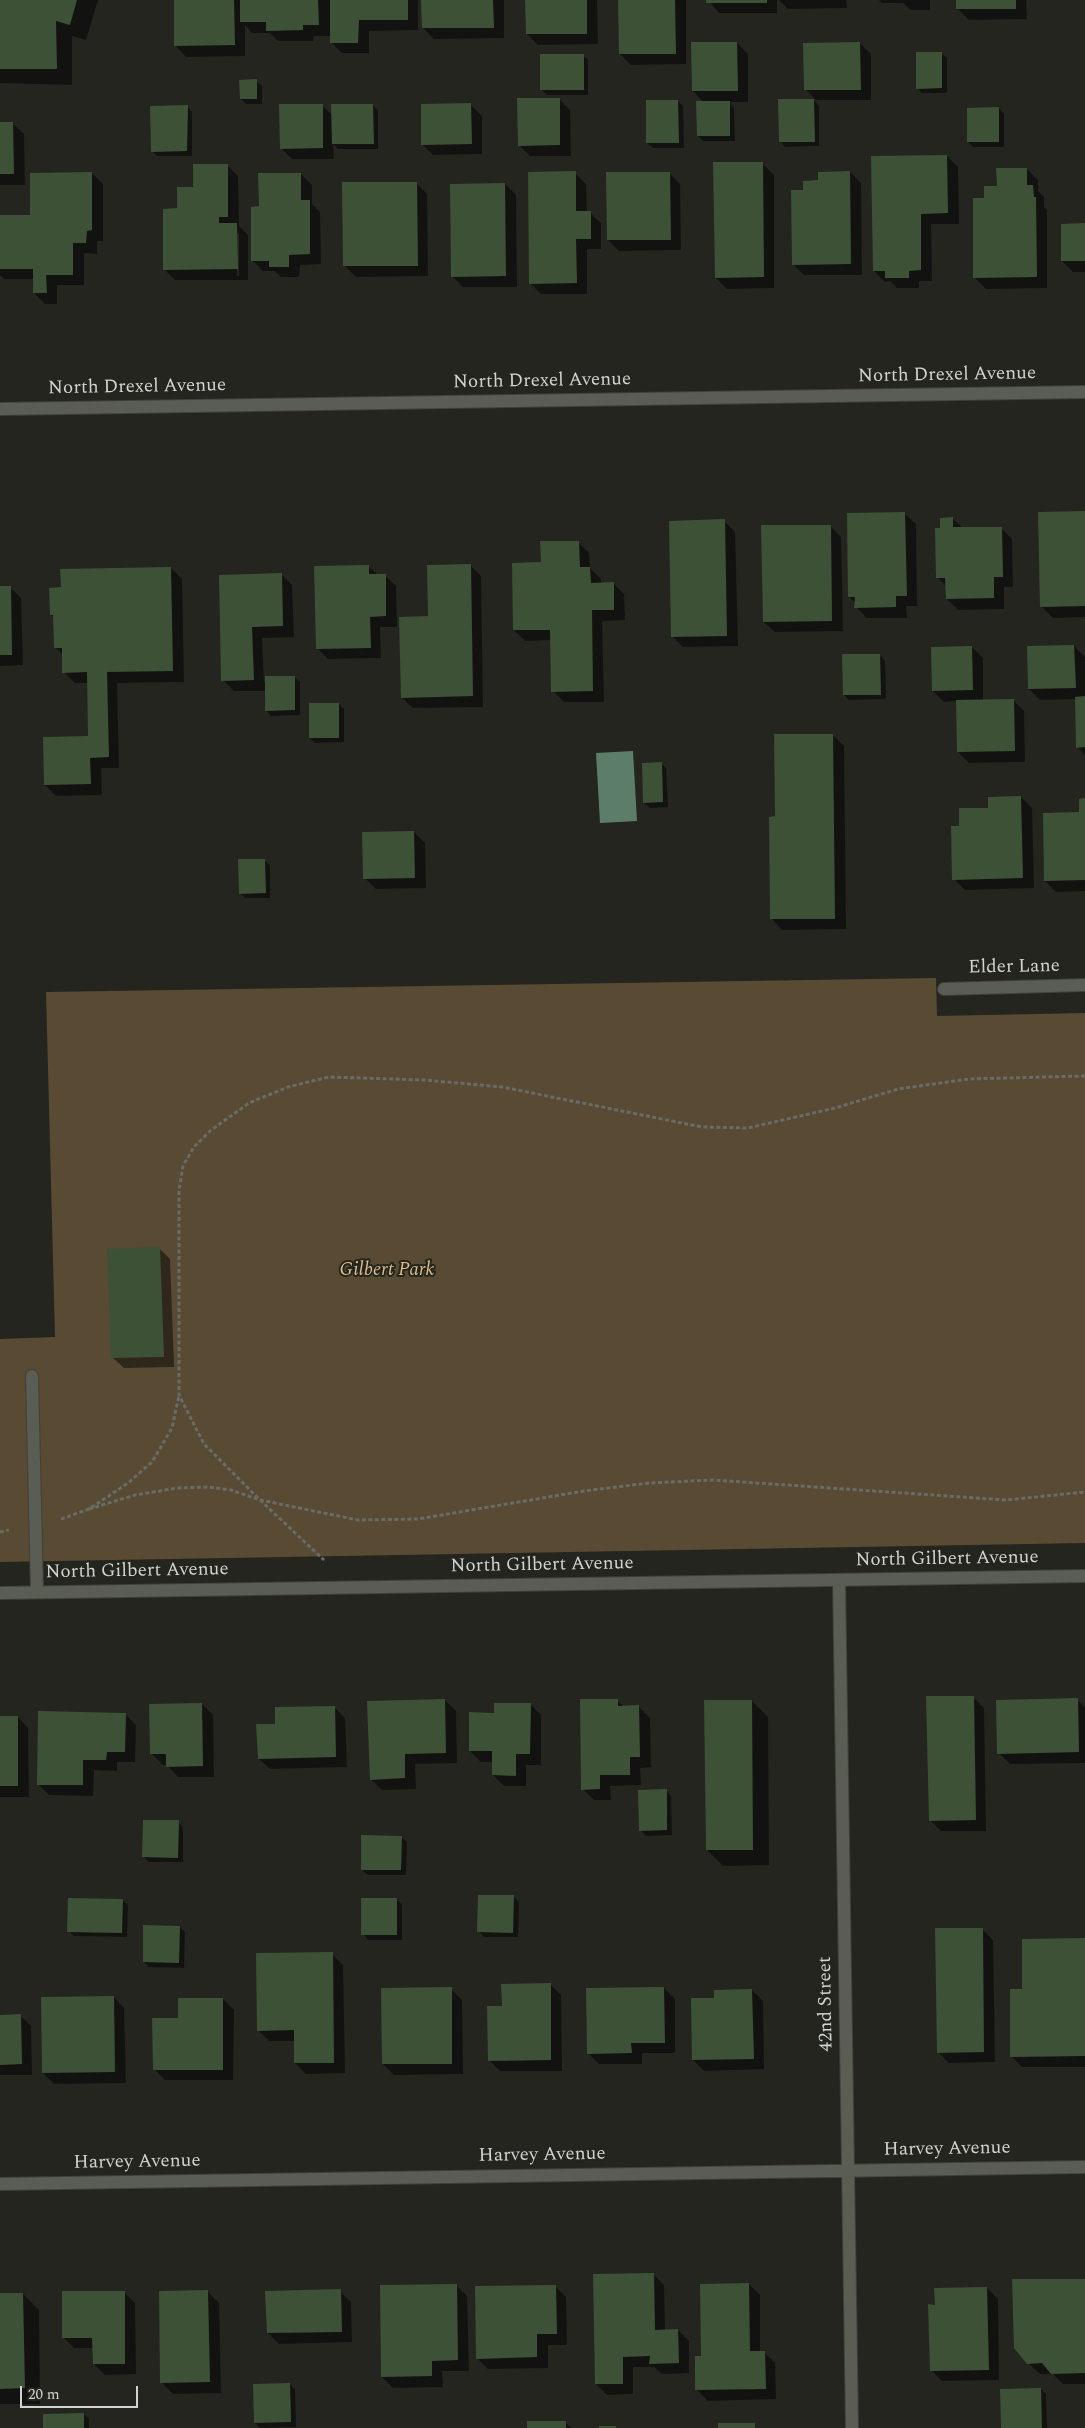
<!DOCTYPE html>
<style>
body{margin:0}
#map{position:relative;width:1085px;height:2428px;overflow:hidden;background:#23251e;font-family:Spectral,serif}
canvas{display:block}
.scale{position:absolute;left:20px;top:2386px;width:118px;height:22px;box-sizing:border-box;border:2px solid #d1d3ce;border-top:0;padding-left:6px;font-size:15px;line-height:18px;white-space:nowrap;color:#d1d3ce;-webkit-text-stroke:4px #23251e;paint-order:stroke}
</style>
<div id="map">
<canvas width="1085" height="2428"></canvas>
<div class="scale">20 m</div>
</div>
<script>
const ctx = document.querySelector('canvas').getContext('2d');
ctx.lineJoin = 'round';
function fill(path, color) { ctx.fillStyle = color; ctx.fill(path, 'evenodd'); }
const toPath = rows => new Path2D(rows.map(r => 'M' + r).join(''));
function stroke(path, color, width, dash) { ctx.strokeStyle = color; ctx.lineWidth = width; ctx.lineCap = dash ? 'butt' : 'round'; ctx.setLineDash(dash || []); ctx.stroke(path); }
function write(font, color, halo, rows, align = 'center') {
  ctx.font = font + ' Spectral,serif'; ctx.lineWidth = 4; ctx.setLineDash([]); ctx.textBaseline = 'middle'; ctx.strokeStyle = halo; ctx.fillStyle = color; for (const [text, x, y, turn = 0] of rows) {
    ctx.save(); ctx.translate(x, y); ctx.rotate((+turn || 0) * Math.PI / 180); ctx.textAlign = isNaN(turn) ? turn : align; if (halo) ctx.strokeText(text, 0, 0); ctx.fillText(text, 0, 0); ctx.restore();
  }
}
const green = toPath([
 [936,978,937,1016,1085,1013,1085,1543,0,1562,0,1339,55,1337,46,992]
]);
const water = toPath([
 [633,751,637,821,600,823,596,753]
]);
const shadow = toPath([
 [0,0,98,0,86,40,72,36,72,85,0,83],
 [175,0,418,0,418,30,369,31,369,53,342,53,331,42,331,36,314,36,313,41,278,41,270,33,252,33,245,25,245,56,186,57,176,46],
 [423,0,504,0,504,38,434,39,423,28],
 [526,0,597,0,598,44,538,45,527,34],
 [619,0,686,0,686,64,631,65,620,54],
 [708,0,777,0,777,13,719,13],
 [779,0,846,0,847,8,788,9],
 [879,0,930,0,930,10,911,10,903,3,882,3],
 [958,0,1026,0,1027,19,969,20,958,9],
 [737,43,748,54,748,102,729,102,734,108,735,141,703,141,698,136,704,103,693,91],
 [860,43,871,54,871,100,814,100,819,106,819,146,785,147,780,141,779,101,816,100,805,89],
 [941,53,947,58,947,93,922,93,917,88],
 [583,55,588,60,588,95,547,95,542,90],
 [256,81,262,86,262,104,246,104,241,99],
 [559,99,570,110,571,156,530,156,519,145],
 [678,101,683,106,684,148,653,148,647,143],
 [322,105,333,116,373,105,378,111,378,149,338,149,333,144,334,159,292,159,281,148],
 [471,105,482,116,482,154,433,155,422,144],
 [187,106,192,112,192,156,157,156,152,151],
 [999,108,1004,114,1004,147,973,147,968,142],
 [0,124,13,124,24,134,25,185,0,185],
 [947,156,958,167,959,224,931,224,932,281,919,281,919,288,897,288,890,281,885,282,874,271],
 [763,164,774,175,774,288,727,289,716,278],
 [227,165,238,176,239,226,248,235,248,280,175,280,164,269,179,210,194,188],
 [236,234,239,234,239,276,237,276],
 [1027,169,1038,180,1038,191,1044,197,1044,207,1047,210,1047,288,986,289,975,278,985,199,998,187],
 [850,172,861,183,862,275,804,275,793,264,804,191],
 [92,173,103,184,103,241,97,241,97,254,84,253,84,285,57,285,57,304,45,304,34,293,35,279,4,279,0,275,0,217,32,216],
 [575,173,586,184,587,213,590,213,601,223,601,249,587,249,587,294,541,294,530,283],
 [669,173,680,184,681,250,619,251,608,240],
 [301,174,312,185,312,204,320,212,321,264,300,265,299,277,281,277,275,271,263,271,252,260,260,208],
 [416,183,427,194,428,276,356,277,345,266],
 [505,184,516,195,517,287,463,287,452,276],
 [1085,225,1085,272,1073,272,1062,261],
 [1085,512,1085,617,1053,618,1042,607],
 [905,514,916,524,917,606,906,606,907,618,867,618,856,607,856,603,849,597],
 [952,518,963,528,1001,528,1012,539,1013,587,1004,587,1004,609,958,610,947,599,947,587,937,577,941,529],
 [724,521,735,532,738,646,683,647,672,636],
 [830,526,841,537,843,631,775,632,764,622],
 [578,542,589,553,590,568,601,579,601,584,613,583,624,594,625,620,602,621,604,702,564,702,553,691,551,640,525,641,514,630],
 [470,565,481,576,483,707,413,708,402,698,430,617],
 [368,566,378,575,385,575,396,586,397,627,380,627,381,658,328,659,317,648],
 [171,568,182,579,184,682,117,683,119,768,101,768,102,795,56,796,45,785,89,737,88,683,75,683,64,672,64,656,55,647,54,618,51,615,62,588],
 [281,574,292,585,294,637,262,638,264,683,294,677,300,682,300,715,271,716,266,710,266,691,234,691,223,680,220,576],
 [0,587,10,587,21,598,23,665,0,666],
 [1074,646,1085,657,1085,755,1077,747,1076,699,1040,700,1029,689],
 [972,647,983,658,983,701,1013,700,1024,711,1025,762,969,763,958,752,957,701,944,702,933,691],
 [880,655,885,661,886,699,849,700,844,695],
 [339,704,344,709,344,742,315,743,310,738],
 [833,735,844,746,846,929,782,930,772,919,777,817],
 [661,763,666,768,668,807,650,808,644,803],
 [1021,797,1032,808,1034,888,965,890,954,879,961,827],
 [1085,800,1085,891,1056,892,1045,881,1081,814],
 [414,832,425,843,426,888,376,889,365,878],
 [264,860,270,865,270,898,245,898,240,893],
 [159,1248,170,1259,174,1367,124,1368,113,1358],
 [973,1697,984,1708,986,1831,941,1831,930,1820],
 [445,1700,456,1711,457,1763,415,1764,416,1789,382,1790,371,1779],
 [617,1700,624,1707,639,1707,650,1718,651,1767,640,1768,641,1785,610,1786,611,1800,594,1800,583,1789],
 [1077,1700,1085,1707,1085,1763,1010,1764,999,1753],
 [752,1701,768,1717,769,1865,723,1866,707,1850],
 [202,1704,213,1715,214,1777,178,1777,167,1765,163,1765,152,1754],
 [530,1704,541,1715,541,1765,526,1765,526,1786,504,1786,493,1775,493,1762,481,1762,470,1751,495,1714],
 [334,1707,345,1718,347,1767,270,1769,259,1759,277,1725],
 [125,1714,136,1725,135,1762,117,1762,117,1771,94,1770,93,1796,49,1795,38,1784],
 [0,1717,18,1717,28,1728,29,1797,0,1797],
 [666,1790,671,1796,672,1835,646,1836,640,1830],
 [178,1822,183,1827,183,1862,149,1862,143,1856],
 [401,1837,407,1842,406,1875,368,1875,362,1870],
 [514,1897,519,1902,518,1937,484,1937,479,1931],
 [397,1899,402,1905,402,1940,368,1940,363,1934],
 [122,1900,128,1905,127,1937,74,1936,69,1931],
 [180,1927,185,1932,184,1968,149,1967,144,1962],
 [982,1929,993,1940,995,2062,949,2063,938,2052],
 [1085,1939,1085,2067,1022,2067,1011,2056],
 [332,1954,343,1965,345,2073,306,2074,295,2063,295,2041,269,2041,258,2030],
 [550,1984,561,1995,562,2071,500,2071,489,2060,503,2007],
 [664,1988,675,1999,675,2053,642,2053,642,2064,599,2064,588,2053],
 [451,1989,462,2000,463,2074,394,2075,383,2064],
 [752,1990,763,2001,764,2069,704,2071,693,2060,715,2000],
 [114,1997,124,2008,126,2083,54,2084,43,2073],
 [223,1999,234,2010,233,2080,165,2080,154,2069,179,2020],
 [20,2015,31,2026,32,2075,0,2075,0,2016],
 [653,2274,664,2285,665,2331,678,2330,689,2341,689,2373,662,2374,654,2367,633,2367,633,2394,607,2395,596,2384],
 [1085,2280,1085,2384,1063,2384,1053,2374,1040,2374,1028,2363],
 [749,2284,760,2295,760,2352,764,2352,775,2363,776,2399,708,2401,697,2390,702,2357],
 [456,2285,467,2296,469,2371,442,2371,443,2387,393,2388,382,2377],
 [555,2286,566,2297,567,2345,548,2345,548,2368,488,2369,477,2358],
 [987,2288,998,2299,999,2380,942,2381,931,2370,936,2306],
 [340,2291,351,2302,352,2342,279,2344,268,2333],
 [124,2292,135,2303,136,2374,105,2375,94,2364,94,2348,74,2348,63,2337],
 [208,2292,219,2303,221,2393,173,2394,162,2383],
 [23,2294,39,2310,40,2404,0,2404,0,2295],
 [290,2384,295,2390,296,2427,260,2428,255,2423],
 [1041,2389,1046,2394,1047,2428,1002,2428],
 [83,2414,89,2419,89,2428,44,2428],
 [565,2422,571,2428,528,2428]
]);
const building = toPath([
 [0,0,77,0,70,25,56,21,57,69,0,69],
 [174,0,234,0,235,45,174,46],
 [240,0,318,0,319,25,303,25,303,30,266,31,266,22,240,22],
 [330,0,408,0,408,20,359,20,358,43,330,43],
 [421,0,493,0,494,28,422,28],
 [525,0,587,0,587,34,526,34],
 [618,0,675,0,676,54,619,54],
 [706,0,767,0,767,3,706,3],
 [956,0,1016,0,1016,9,956,9],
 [691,42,737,42,738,91,692,91],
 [860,42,861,90,804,90,803,43],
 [916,52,942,52,942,88,916,89],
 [540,54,584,54,584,90,540,90],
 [257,79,257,99,240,99,239,80],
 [517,98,560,98,560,145,518,146],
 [778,99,814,99,815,142,779,142],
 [646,100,678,100,679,143,646,143],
 [696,101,730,101,730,136,697,136],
 [471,103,472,144,421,145,421,104],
 [279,104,323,104,323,148,280,149],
 [331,104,373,104,374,144,332,144],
 [188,105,187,151,151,152,150,106],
 [999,107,999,142,967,142,967,108],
 [0,122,13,122,14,174,0,174],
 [947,155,948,213,921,214,921,270,909,271,909,278,885,278,885,271,873,271,871,156],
 [713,162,763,162,764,277,715,278],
 [193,164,228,164,228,217,219,217,219,223,237,223,238,269,163,270,163,209,177,208,177,187,193,187],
 [996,168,1027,168,1027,185,1033,185,1034,197,1036,197,1037,277,973,278,973,198,984,198,984,186,997,186],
 [576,171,576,211,591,211,591,239,576,239,577,283,529,284,528,172],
 [850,171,851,264,792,265,791,190,803,190,803,181,818,180,818,172],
 [92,172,92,230,87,231,86,243,73,243,73,275,46,275,47,293,33,293,33,269,0,269,0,215,30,215,30,173],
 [606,172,670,172,671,240,607,240],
 [258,173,301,173,301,200,310,200,310,254,289,255,289,267,269,267,269,261,251,261,251,207,259,206],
 [342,182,417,182,418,266,343,266],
 [505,183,506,276,451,277,450,184],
 [1085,223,1085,261,1061,261,1061,224],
 [1085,511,1085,606,1040,607,1038,512],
 [905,512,907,596,896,596,896,607,854,608,855,597,848,597,847,513],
 [953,517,953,527,1002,527,1003,577,994,577,994,598,946,599,945,578,936,578,935,528,940,528,940,518],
 [725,519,727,636,671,637,669,521],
 [761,525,831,525,832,621,763,622],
 [540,541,579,541,580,567,590,567,591,583,614,582,614,610,592,610,593,691,551,692,550,630,513,630,512,563,541,562],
 [471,564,473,696,401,698,399,617,428,616,427,565],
 [369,565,369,574,386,574,386,616,370,617,371,648,316,649,314,566],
 [171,567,173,671,107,672,109,757,90,758,91,784,44,785,43,737,88,736,87,672,62,673,62,648,54,648,53,615,50,615,49,588,61,587,60,569],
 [282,573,283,626,252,627,254,680,221,681,219,575],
 [0,586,11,586,12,655,0,655],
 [1074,645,1076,688,1028,689,1027,646],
 [972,646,973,690,932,691,931,647],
 [842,654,880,654,881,695,843,695],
 [265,676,295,676,295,710,265,711],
 [1085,696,1085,747,1076,748,1075,697],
 [1014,699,1015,751,957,752,956,700],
 [309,703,339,703,339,738,309,738],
 [774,734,833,734,835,919,770,919,769,817,775,816],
 [662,762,663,802,643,803,642,763],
 [1021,796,1023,878,952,880,951,826,959,826,959,808,988,808,988,797],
 [1085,798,1085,880,1044,881,1043,813,1079,812,1079,799],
 [414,831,415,878,363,879,362,832],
 [238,859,265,859,266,893,239,894],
 [160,1247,164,1357,111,1358,107,1249],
 [926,1696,974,1696,976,1820,929,1821],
 [1078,1698,1079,1752,997,1754,996,1700],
 [445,1699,446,1753,405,1754,405,1778,370,1780,367,1701],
 [580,1699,618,1699,618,1706,639,1705,640,1757,630,1757,630,1775,600,1775,600,1789,581,1790],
 [704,1700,752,1700,753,1850,706,1850],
 [202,1703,203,1766,166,1767,166,1754,150,1754,149,1704],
 [494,1703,531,1703,530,1754,516,1754,516,1776,492,1775,492,1751,469,1751,469,1712,494,1713],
 [335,1706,336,1757,258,1759,256,1724,275,1724,275,1707],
 [38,1711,126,1713,125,1752,107,1752,106,1760,83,1760,83,1785,37,1785],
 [0,1716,18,1716,18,1786,0,1786],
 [667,1789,667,1830,639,1831,638,1790],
 [143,1820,179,1820,178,1858,142,1857],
 [361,1835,402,1836,401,1870,361,1870],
 [478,1895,514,1895,513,1933,477,1932],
 [68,1898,123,1899,122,1933,67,1932],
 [361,1898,397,1898,397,1935,361,1935],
 [143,1925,180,1926,179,1963,143,1962],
 [935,1928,983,1928,984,2052,937,2053],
 [1085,1938,1085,2056,1010,2057,1010,1989,1022,1989,1022,1939],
 [333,1952,334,2063,294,2063,294,2030,257,2031,256,1953],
 [551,1983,551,2060,488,2061,487,2006,502,2006,501,1984],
 [452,1987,452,2064,382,2064,381,1988],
 [664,1987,665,2043,631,2043,632,2053,587,2054,586,1988],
 [752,1989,754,2059,692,2060,691,1998,714,1998,714,1990],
 [114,1996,115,2072,42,2073,41,1997],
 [178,1998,223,1998,223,2070,153,2070,152,2018,178,2018],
 [21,2014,22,2064,0,2065,0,2015],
 [654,2273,655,2330,678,2329,679,2363,649,2364,650,2356,623,2357,623,2384,595,2384,593,2274],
 [1012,2279,1085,2279,1085,2373,1051,2374,1042,2363,1027,2364,1014,2348],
 [749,2283,750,2351,765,2351,766,2389,695,2390,695,2356,701,2356,700,2284],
 [457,2284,458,2360,432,2361,432,2376,381,2377,380,2285],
 [556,2285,557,2334,537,2334,537,2357,476,2359,475,2286],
 [987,2287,989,2370,930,2371,928,2304,935,2305,934,2288],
 [341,2289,342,2332,267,2333,265,2291],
 [208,2290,210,2382,160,2383,159,2291],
 [62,2291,125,2291,125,2364,93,2364,92,2338,62,2338],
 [0,2293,23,2293,25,2388,0,2389],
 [290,2383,291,2422,254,2423,253,2384],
 [1041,2388,1042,2428,1001,2428,1000,2389],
 [84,2413,84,2428,43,2428,43,2414],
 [527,2421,566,2421,566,2428,527,2428],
 [718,2423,755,2423,755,2428,718,2428],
 [599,2426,616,2426,616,2428,599,2428]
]);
const path = toPath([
 [1085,1076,969,1079,898,1089,835,1108,748,1128,702,1127,502,1087,424,1080,329,1077,288,1087,249,1103,210,1131,194,1147,183,1166,179,1190,179,1395,204,1444,260,1500,358,1520,418,1519,584,1491,649,1483,713,1480,1006,1500,1085,1492],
 [89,1509,135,1495,177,1488,208,1487,231,1490,260,1500,324,1560],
 [61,1519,89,1509,128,1483,152,1462,172,1428,179,1395],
 [0,1532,9,1530]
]);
const service = toPath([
 [32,1376,37,1592]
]);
const minor = toPath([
 [0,409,1085,392],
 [944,989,1085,985],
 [839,1580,852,2428],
 [0,2184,1085,2167]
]);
const tertiary = toPath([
 [0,1593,1085,1576]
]);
const streetNames = [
 ["North Drexel Avenue",947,376,-1],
 ["North Drexel Avenue",542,382,-1],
 ["North Drexel Avenue",137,388,-1],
 ["Elder Lane",1014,968,-1],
 ["North Gilbert Avenue",947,1560,-1],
 ["North Gilbert Avenue",542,1566,-1],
 ["North Gilbert Avenue",137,1572,-1],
 ["42nd Street",827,2004,-91],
 ["Harvey Avenue",947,2150,-1],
 ["Harvey Avenue",542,2156,-1],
 ["Harvey Avenue",137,2163,-1]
];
const parkNames = [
 ["Gilbert Park",387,1271]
];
fill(green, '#584a33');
fill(water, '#5c7e69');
fill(shadow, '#0007');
fill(building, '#3d5137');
stroke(service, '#40413b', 14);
stroke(minor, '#40413b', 14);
stroke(tertiary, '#40413b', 14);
stroke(path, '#696b65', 3, [4, 2.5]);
stroke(service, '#5a5d54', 12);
stroke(minor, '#5a5d54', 12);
stroke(tertiary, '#5a5d54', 12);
write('19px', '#d1d3ce', '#23251e', streetNames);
write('italic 19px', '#debd87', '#23251e', parkNames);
</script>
